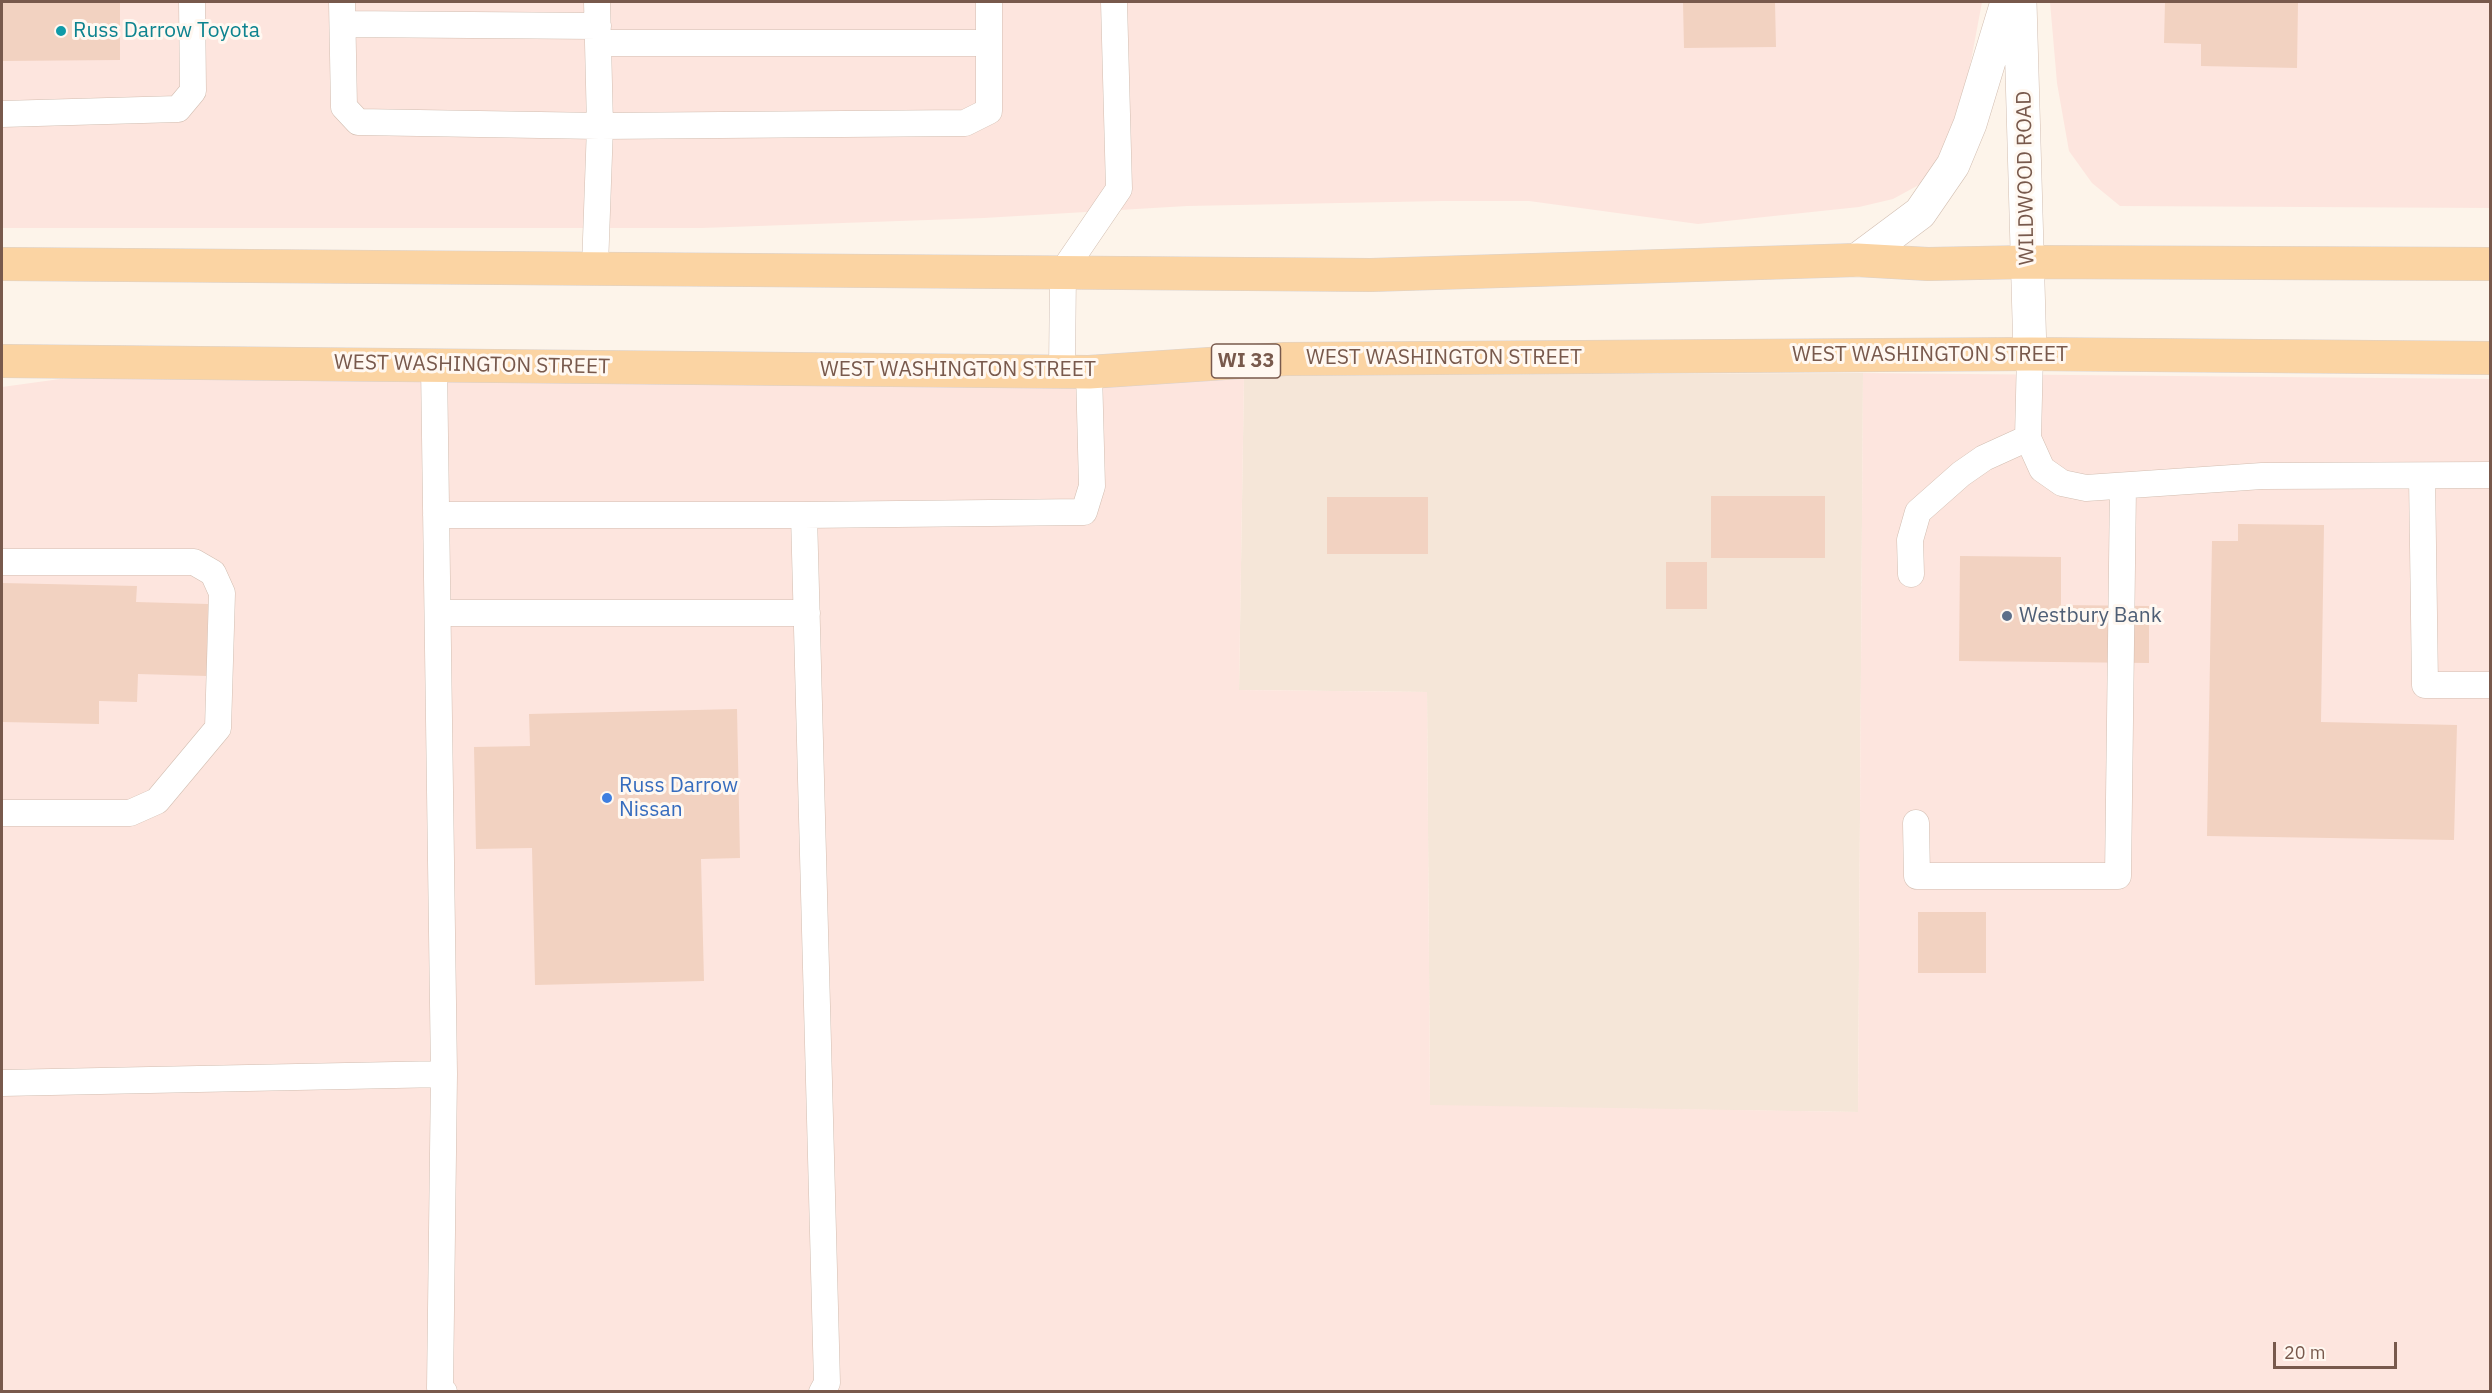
<!DOCTYPE html>
<style>
body{margin:0}
#map{position:relative;width:2492px;height:1393px;overflow:hidden;background:#fdf4ea;font-family:"IBM Plex Sans",sans-serif}
canvas{display:block}
.frame{position:absolute;inset:0;border:3px solid #78594c;pointer-events:none}
.scale{position:absolute;left:2273px;top:1342px;width:124px;height:27px;box-sizing:border-box;border:3px solid #78594c;border-top:0;padding-left:8px;font-size:18px;line-height:21px;white-space:nowrap;color:#78594c;-webkit-text-stroke:4px #fff8f1;paint-order:stroke}
</style>
<div id="map">
<canvas width="2492" height="1393"></canvas>
<div class="frame"></div>
<div class="scale">20 m</div>
</div>
<script>
const ctx = document.querySelector('canvas').getContext('2d');
ctx.lineJoin = 'round';
function fill(path, color) { ctx.fillStyle = color; ctx.fill(path, 'evenodd'); }
const toPath = rows => new Path2D(rows.map(r => 'M' + r).join(''));
function stroke(path, color, width, dash) { ctx.strokeStyle = color; ctx.lineWidth = width; ctx.lineCap = dash ? 'butt' : 'round'; ctx.setLineDash(dash || []); ctx.stroke(path); }
function write(font, color, halo, rows, align = 'center') {
  ctx.font = font + ' "IBM Plex Sans",sans-serif'; ctx.lineWidth = 6; ctx.setLineDash([]); ctx.textBaseline = 'middle'; ctx.strokeStyle = halo; ctx.fillStyle = color; for (const [text, x, y, turn = 0] of rows) {
    ctx.save(); ctx.translate(x, y); ctx.rotate((+turn || 0) * Math.PI / 180); ctx.textAlign = isNaN(turn) ? turn : align; if (halo) ctx.strokeText(text, 0, 0); ctx.fillText(text, 0, 0); ctx.restore();
  }
}
const residential = toPath([
 [1863,373,1858,1112,1430,1106,1427,692,1239,690,1244,375]
]);
const commercial = toPath([
 [2,2,1982,2,1967,82,1942,157,1926,181,1893,199,1859,207,1698,224,1529,201,1442,201,1187,206,984,218,702,228,2,228],
 [2050,2,2490,2,2490,208,2120,206,2092,183,2069,151,2057,83],
 [1863,373,2490,379,2490,1391,2,1391,2,387,60,379,1244,375,1239,690,1427,692,1430,1105,1858,1112]
]);
const building = toPath([
 [2,2,120,2,120,60,2,61],
 [1683,2,1775,2,1776,47,1684,48],
 [2165,2,2298,2,2297,68,2201,66,2201,44,2164,43],
 [1711,496,1825,496,1825,558,1711,558],
 [1327,497,1428,497,1428,554,1327,554],
 [2238,524,2324,525,2321,722,2457,725,2454,840,2207,836,2212,541,2238,541],
 [1960,556,2061,557,2061,605,2149,606,2149,663,1959,661],
 [1666,562,1707,562,1707,609,1666,609],
 [2,583,137,586,136,602,208,604,207,676,138,674,137,702,99,701,99,724,2,722],
 [737,709,740,858,701,859,704,981,535,985,532,848,476,849,474,747,530,746,529,714],
 [1918,912,1986,912,1986,973,1918,973]
]);
const service = toPath([
 [342,2,344,107,358,122,600,126,965,123,989,111,989,2],
 [597,2,598,43,989,43],
 [343,24,598,26],
 [2,114,178,109,193,91,192,2],
 [595,267,600,126,598,43],
 [2030,354,2028,438,2042,469,2062,483,2086,488,2262,476,2490,475],
 [1062,371,1063,271,1119,189,1114,2],
 [2422,476,2425,685,2490,685],
 [436,515,804,515],
 [2,562,194,562,213,573,222,593,218,728,157,801,130,813,2,813],
 [1911,574,1910,540,1918,512,1961,474,1984,458,2028,438],
 [438,613,807,613],
 [1916,823,1917,876,2118,876,2123,487],
 [444,1074,440,1388,444,1392],
 [2,1083,444,1074,434,365],
 [822,1392,827,1383,804,515,1084,512,1092,486,1089,372]
]);
const tertiary = toPath([
 [2020,2,2030,354],
 [1857,260,1920,213,1953,165,1970,124,2007,2]
]);
const primary = toPath([
 [2,264,1371,275,1857,260,1928,264,2028,262,2490,264],
 [2,361,1089,372,1285,359,2030,354,2490,358]
]);
const markers = [
 [61,31,6,"#0f9aa8"],
 [2007,616,6,"#5c6f8a"],
 [607,798,6,"#3f7fe0"]
];
const shields = [
 [1246,361,69]
];
const shieldNames = [
 ["WI 33",1246,361]
];
const cultureNames = [
 ["Russ Darrow Toyota",73,31]
];
const streetNames = [
 ["WILDWOOD ROAD",2026,178,-91],
 ["WEST WASHINGTON STREET",1930,355],
 ["WEST WASHINGTON STREET",1444,358],
 ["WEST WASHINGTON STREET",472,365,1],
 ["WEST WASHINGTON STREET",958,370]
];
const serviceNames = [
 ["Westbury Bank",2019,616]
];
const shopNames = [
 ["Russ Darrow",619,786],
 ["Nissan",619,810]
];
fill(residential, '#f5e6d8');
fill(commercial, '#fde5de');
fill(building, '#f2d2c1');
stroke(service, '#d2beb1', 27);
stroke(tertiary, '#d2beb1', 34);
stroke(primary, '#d9d1cd', 34);
stroke(service, '#fff', 26);
stroke(tertiary, '#fff', 33);
stroke(primary, '#fbd4a3', 33);
for (const [x, y, r, color] of markers) { const dot = new Path2D(); dot.arc(x, y, r, 0, 2 * Math.PI); ctx.fillStyle = color; ctx.fill(dot); stroke(dot, '#fff8f1', 2); }
for (const [x, y, w] of shields) { const box = new Path2D(); box.roundRect(x - w / 2, y - 17, w, 34, 4.5); ctx.fillStyle = '#fff8f1'; ctx.fill(box); stroke(box, '#78594c', 1.5); }
write('bold 20px', '#78594c', null, shieldNames);
write('21px', '#0d838f', '#fff8f1', cultureNames, 'left');
write('21px', '#78594c', '#fff8f1', streetNames);
write('21px', '#4e5e75', '#fff8f1', serviceNames, 'left');
write('21px', '#366cbe', '#fff8f1', shopNames, 'left');
</script>
